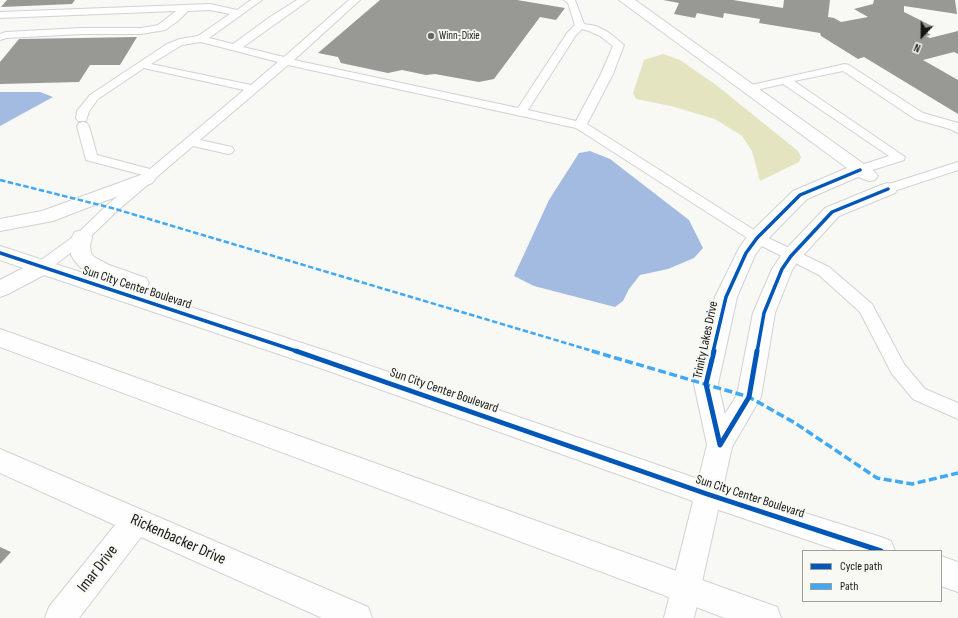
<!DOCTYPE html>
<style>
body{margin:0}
#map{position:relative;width:958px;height:618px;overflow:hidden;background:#f8f8f5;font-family:"Sofia Sans Condensed",sans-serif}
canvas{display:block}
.legend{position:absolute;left:802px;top:550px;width:140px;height:52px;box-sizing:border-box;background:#f9f9f4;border:1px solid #9e9e9a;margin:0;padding:5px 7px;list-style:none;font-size:12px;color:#161614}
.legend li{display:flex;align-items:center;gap:8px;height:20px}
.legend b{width:20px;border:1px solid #9e9e9a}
.north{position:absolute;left:902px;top:16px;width:40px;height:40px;-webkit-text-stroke:3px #f9f9f4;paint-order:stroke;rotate:202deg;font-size:11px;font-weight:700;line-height:16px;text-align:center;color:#161614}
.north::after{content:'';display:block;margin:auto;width:14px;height:18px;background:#161614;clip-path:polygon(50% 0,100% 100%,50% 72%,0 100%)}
</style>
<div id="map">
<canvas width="958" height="618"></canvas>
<ul class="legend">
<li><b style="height:5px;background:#0057b8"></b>Cycle path</li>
<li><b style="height:5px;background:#3fa9f5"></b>Path</li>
</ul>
<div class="north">N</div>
</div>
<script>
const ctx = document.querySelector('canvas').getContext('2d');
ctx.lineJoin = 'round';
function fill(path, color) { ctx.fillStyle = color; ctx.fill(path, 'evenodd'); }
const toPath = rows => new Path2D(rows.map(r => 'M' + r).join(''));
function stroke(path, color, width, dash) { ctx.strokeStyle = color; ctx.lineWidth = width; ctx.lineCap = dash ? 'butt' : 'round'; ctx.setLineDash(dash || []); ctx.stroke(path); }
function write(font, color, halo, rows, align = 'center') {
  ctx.font = font + ' "Sofia Sans Condensed",sans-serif'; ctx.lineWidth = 4; ctx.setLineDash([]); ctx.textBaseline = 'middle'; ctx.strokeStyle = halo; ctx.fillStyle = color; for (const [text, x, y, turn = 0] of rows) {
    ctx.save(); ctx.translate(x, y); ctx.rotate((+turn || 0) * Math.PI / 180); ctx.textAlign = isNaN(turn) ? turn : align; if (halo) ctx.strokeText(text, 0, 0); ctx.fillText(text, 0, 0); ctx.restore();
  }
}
const green = toPath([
 [663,54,680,60,716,85,798,151,801,157,799,162,760,181,752,151,742,136,715,119,671,106,636,99,633,93,644,60]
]);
const water = toPath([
 [0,92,40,92,53,97,0,126],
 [590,151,610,159,689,220,703,248,694,258,668,269,640,275,629,289,623,301,615,307,534,286,514,276,549,200,579,153]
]);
const building = toPath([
 [7,0,75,0,72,4,1,7],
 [380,0,517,0,565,8,556,20,540,17,494,79,479,82,435,74,426,75,402,70,388,73,341,63,338,57,318,53],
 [663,0,733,0,783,8,784,0,830,0,828,17,834,18,841,22,868,17,854,9,873,4,874,0,955,0,957,14,904,6,904,12,932,26,921,29,931,35,926,36,930,38,958,31,958,54,954,52,923,60,958,80,958,114,864,57,858,59,821,36,820,33,759,23,760,19,724,13,723,18,697,13,695,18,674,14,679,3],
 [137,37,120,65,90,65,79,82,0,84,0,62,19,39],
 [0,547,11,552,0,564]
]);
const lane = toPath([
 [251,0,262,0,209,38,233,44,270,17,297,0,309,0,243,47,284,57,349,0,360,0,294,60,518,108,567,33,575,25,568,3,564,0,575,0,584,24,596,26,608,32,624,45,613,74,587,124,762,235,829,267,872,304,904,364,925,389,958,403,958,419,913,399,892,374,860,312,819,275,752,241,576,128,288,65,200,140,232,147,234,150,232,153,228,154,193,146,117,211,87,240,47,271,42,272,37,271,34,267,37,263,77,234,107,205,143,175,86,160,77,126,79,123,83,122,87,123,89,126,97,155,150,169,244,90,144,68,98,99,89,111,86,121,78,121,76,118,77,111,90,95,167,44,180,39,198,36,230,14,210,10,188,11,178,21,165,30,141,34,81,34,7,38,0,40,0,34,6,32,81,28,141,28,158,25,176,11,0,18,0,12,210,4,237,10,251,0],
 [582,29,589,31,600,36,613,46,601,74,576,121,528,110,576,35,582,29],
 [201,42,278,62,251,85,151,64,182,45,201,42],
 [845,64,849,65,923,113,958,123,958,133,950,129,915,119,843,71,794,81,905,157,904,160,860,174,855,173,853,170,855,167,889,156,783,84,747,92,743,91,741,89,743,87,747,86,845,64],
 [958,162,958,170,888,193,883,192,881,189,883,186,958,162]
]);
const street = toPath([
 [619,0,635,0,875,172,878,176,875,180,869,181,858,177,807,199,764,243,755,255,737,297,718,384,725,414,737,395,753,313,772,269,784,251,825,208,881,185,888,183,895,185,897,189,895,193,839,216,798,261,792,270,775,313,761,397,732,447,694,618,664,618,707,445,694,384,715,297,739,248,750,233,793,191,847,168,619,0],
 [0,449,368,607,372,618,322,618,141,537,79,618,45,618,49,607,115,525,0,473,0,449]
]);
const secondary = toPath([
 [146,173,152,175,155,179,152,183,53,221,0,231,0,219,42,211,146,173],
 [82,230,89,232,92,237,90,246,91,253,94,257,109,265,146,278,149,283,146,288,138,290,339,355,707,482,881,537,891,541,895,551,840,551,707,506,323,369,44,275,8,294,0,297,0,280,23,268,0,260,0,246,123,286,95,275,80,267,74,260,71,255,70,246,72,237,75,232,82,230],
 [0,329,766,603,777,607,781,618,725,618,0,347,0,329],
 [941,556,958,562,958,592,941,586,941,556]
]);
const quietFar1 = toPath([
 [0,180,112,208,596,352]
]);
const quiet = toPath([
 [592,351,749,397,795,423,877,478,912,484,958,473]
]);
const cyclewayFar1 = toPath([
 [0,253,299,352],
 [713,352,726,297,746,253,757,238,800,195,860,170],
 [757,352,764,313,782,269,791,256,832,212,888,189]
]);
const cycleway = toPath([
 [296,351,707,494,881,551],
 [714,351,706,384,720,445,749,397,757,351]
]);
const markers = [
 [431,36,4,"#656563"]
];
const farPoinames = [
 ["Winn-Dixie",439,36]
];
const streetNames = [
 ["Sun City Center Boulevard",137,288,18],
 ["Trinity Lakes Drive",706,340,-78],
 ["Sun City Center Boulevard",444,391,19],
 ["Sun City Center Boulevard",750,497,18]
];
const nearStreetnames = [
 ["Rickenbacker Drive",178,540,24],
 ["Imar Drive",98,569,-52]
];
fill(green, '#e4e4c0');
fill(water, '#a3bae1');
fill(building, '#989895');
stroke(lane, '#d2d2d1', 2);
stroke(street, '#d2d2d1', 2);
stroke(secondary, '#d2d2d1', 2);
fill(lane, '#fefefe');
fill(street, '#fefefe');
fill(secondary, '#fefefe');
stroke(quietFar1, '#3fa9f5', 2.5, [5.5, 2.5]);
stroke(quiet, '#3fa9f5', 3.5, [8, 3.5]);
stroke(cyclewayFar1, '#0057b8', 3.5);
stroke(cycleway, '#0057b8', 5);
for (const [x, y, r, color] of markers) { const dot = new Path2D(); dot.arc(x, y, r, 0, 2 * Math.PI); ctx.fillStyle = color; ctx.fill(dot); stroke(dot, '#f9f9f4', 1.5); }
write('11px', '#161614', '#f9f9f4', farPoinames, 'left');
write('13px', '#161614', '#f9f9f4', streetNames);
write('16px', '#161614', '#f9f9f4', nearStreetnames);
</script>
